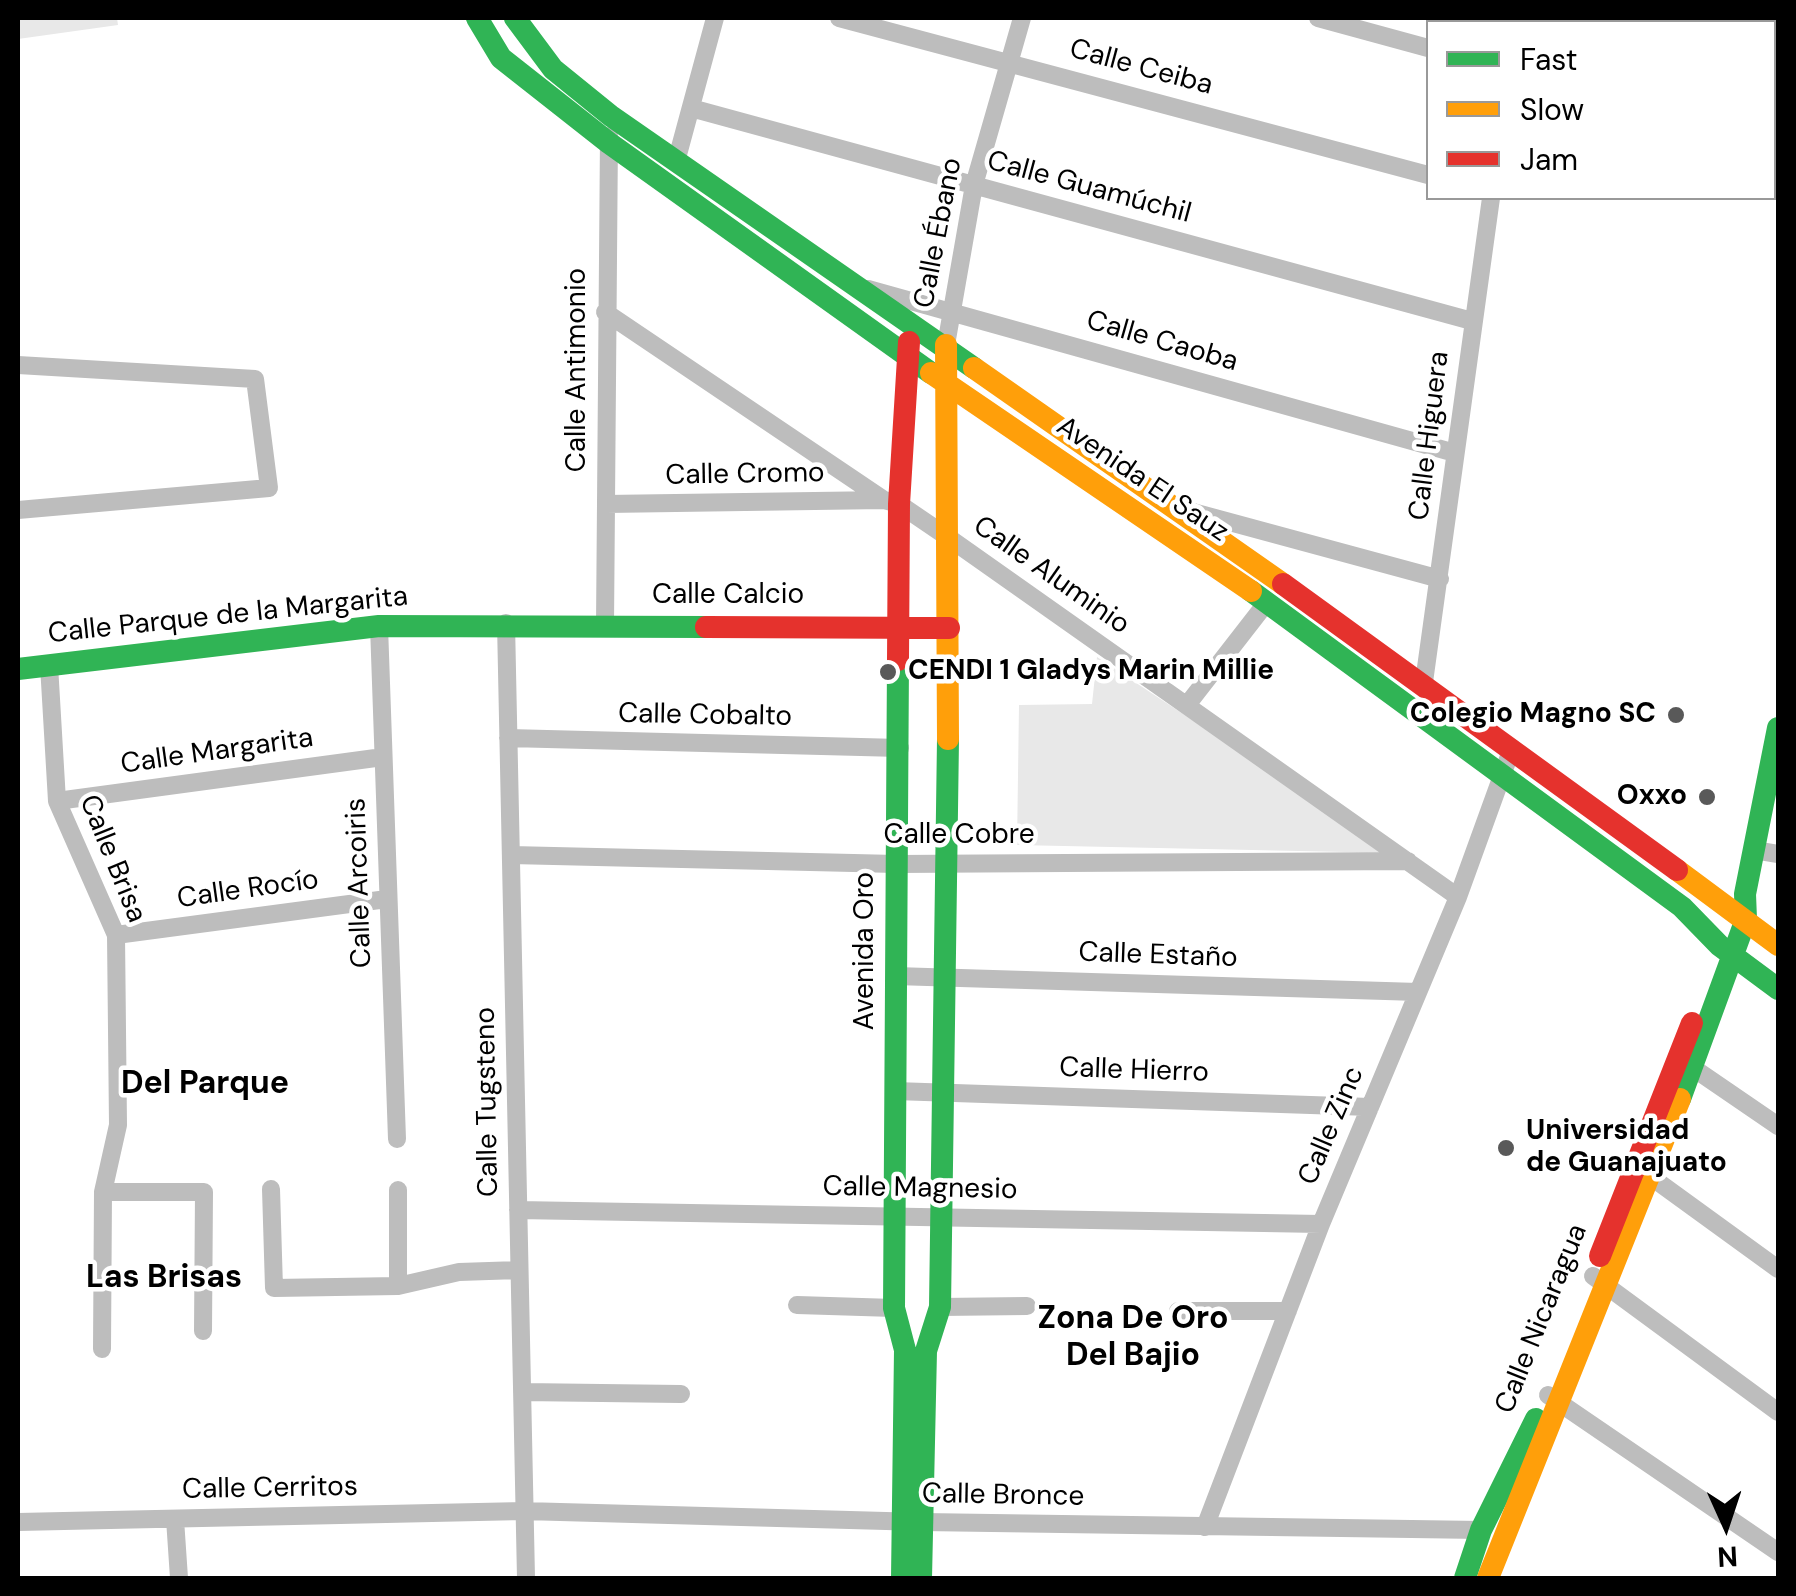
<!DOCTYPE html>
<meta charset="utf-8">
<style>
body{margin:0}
#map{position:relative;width:1796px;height:1596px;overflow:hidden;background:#fff;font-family:"DM Sans",sans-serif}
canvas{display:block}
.frame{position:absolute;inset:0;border:20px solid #000;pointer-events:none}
.legend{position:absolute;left:1426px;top:20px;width:350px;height:180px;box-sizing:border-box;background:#fff;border:2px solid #999;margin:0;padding:12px 18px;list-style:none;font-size:30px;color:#000}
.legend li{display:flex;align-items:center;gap:20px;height:50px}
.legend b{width:50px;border:2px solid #999}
.north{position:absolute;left:1676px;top:1476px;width:100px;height:100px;-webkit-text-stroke:8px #fff;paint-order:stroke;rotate:177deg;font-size:28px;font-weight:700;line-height:40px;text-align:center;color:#000}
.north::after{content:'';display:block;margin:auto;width:35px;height:45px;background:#000;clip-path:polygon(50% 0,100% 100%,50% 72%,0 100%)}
</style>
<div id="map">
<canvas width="1796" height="1596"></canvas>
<div class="frame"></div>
<ul class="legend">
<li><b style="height:12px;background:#30b455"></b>Fast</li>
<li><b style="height:12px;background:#ff9f0a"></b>Slow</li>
<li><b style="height:12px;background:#e5322d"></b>Jam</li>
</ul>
<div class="north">N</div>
</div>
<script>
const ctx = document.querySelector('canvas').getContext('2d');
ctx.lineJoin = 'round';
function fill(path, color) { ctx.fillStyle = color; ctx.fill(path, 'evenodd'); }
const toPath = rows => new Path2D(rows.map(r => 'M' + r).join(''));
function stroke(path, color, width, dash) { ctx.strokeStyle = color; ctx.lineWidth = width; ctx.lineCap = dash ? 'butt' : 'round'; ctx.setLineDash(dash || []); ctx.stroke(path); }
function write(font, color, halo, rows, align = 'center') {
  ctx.font = font + ' "DM Sans",sans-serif'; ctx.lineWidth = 9; ctx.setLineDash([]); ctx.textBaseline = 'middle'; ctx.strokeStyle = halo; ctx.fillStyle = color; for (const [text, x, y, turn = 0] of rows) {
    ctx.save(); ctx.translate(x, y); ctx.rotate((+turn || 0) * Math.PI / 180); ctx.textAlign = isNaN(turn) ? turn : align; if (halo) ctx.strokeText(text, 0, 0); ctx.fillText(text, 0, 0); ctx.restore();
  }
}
const green = toPath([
 [18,18,117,18,118,25,18,39],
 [1097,657,1393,853,1017,845,1019,705,1092,704]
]);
const street = toPath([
 [839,18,1428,175],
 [1318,18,1428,48],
 [1517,22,1517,18],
 [691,108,1472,321],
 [676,162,715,18],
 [868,289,1455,453],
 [605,312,884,500,899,504,949,538,1458,897],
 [946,345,974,185,1022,18],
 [18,365,255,379,269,488,18,510],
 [606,504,884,500],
 [1189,511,1440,579],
 [506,623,526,1578],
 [605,625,609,136],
 [379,626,397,1139],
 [49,665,57,801,116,935,118,1125,103,1192,102,1349],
 [1424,682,1491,198],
 [1187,705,1267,602],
 [508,738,900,748],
 [57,801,383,757],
 [1754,850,1778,854],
 [511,855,896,864,1408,861],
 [116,935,387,899],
 [895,976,1418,992],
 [1683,1061,1778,1126],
 [895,1091,1370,1107],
 [1643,1171,1778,1269],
 [271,1189,274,1288,398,1286,459,1272,519,1270],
 [398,1190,398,1286],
 [103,1192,204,1192,203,1331],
 [518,1210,1321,1224],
 [1593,1276,1778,1412],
 [797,1305,894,1308],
 [940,1307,1027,1306],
 [1178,1311,1288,1311],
 [522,1392,681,1394],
 [1548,1395,1778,1552],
 [175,1519,179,1578],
 [18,1522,524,1511,922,1522,1481,1530],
 [1205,1527,1321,1224,1458,897,1512,748]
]);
const fast = toPath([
 [477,18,501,58,609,143,931,373],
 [515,18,553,69,611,116,974,368],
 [1251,591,1682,907,1720,946,1778,989],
 [898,660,894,1308,905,1350,902,1578],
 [18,669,379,626,706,627],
 [1680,1099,1746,919,1745,894,1778,728],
 [921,1578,926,1351,940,1307,948,739],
 [1465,1578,1481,1530,1536,1419]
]);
const slow = toPath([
 [946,345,948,739],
 [974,368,1283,584],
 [931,373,1251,591],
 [1677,870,1778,945],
 [1488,1578,1680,1099]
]);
const jam = toPath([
 [1283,584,1677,870],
 [706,627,949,628],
 [898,660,899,504,909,342],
 [1600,1256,1692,1023]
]);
const markers = [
 [888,672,10,"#595959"],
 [1676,715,10,"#595959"],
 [1707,797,10,"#595959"],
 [1506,1148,10,"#595959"]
];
const streetNames = [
 ["Calle Ceiba",1141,68,15],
 ["Calle Guamúchil",1089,188,15],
 ["Calle Ébano",939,233,-79],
 ["Calle Caoba",1162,342,16],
 ["Calle Antimonio",578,370,-90],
 ["Calle Higuera",1430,436,-83],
 ["Calle Cromo",745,475,-1],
 ["Avenida El Sauz",1142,480,34],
 ["Calle Aluminio",1051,576,35],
 ["Calle Calcio",728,596],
 ["Calle Parque de la Margarita",228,616,-6],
 ["Calle Cobalto",705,716,1],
 ["Calle Margarita",217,752,-8],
 ["Calle Cobre",959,836],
 ["Calle Brisa",112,859,68],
 ["Calle Arcoiris",360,883,-92],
 ["Calle Rocío",248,890,-8],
 ["Avenida Oro",866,951,-90],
 ["Calle Estaño",1158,956,2],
 ["Calle Hierro",1134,1071,2],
 ["Calle Tugsteno",488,1102,-91],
 ["Calle Zinc",1332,1126,-67],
 ["Calle Magnesio",920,1189,1],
 ["Calle Nicaragua",1542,1319,-68],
 ["Calle Cerritos",270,1489,-1],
 ["Calle Bronce",1003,1496,1]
];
const poiNames = [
 ["CENDI 1 Gladys Marin Millie",908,672],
 ["Colegio Magno SC",1656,715,"right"],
 ["Oxxo",1687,797,"right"],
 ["Universidad",1526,1132],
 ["de Guanajuato",1526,1164]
];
const quarterNames = [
 ["Del Parque",205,1085],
 ["Las Brisas",164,1279],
 ["Zona De Oro",1133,1320],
 ["Del Bajio",1133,1357]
];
fill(green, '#e8e8e8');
stroke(street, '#bdbdbd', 18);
stroke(fast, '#30b455', 22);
stroke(slow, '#ff9f0a', 22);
stroke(jam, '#e5322d', 22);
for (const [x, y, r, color] of markers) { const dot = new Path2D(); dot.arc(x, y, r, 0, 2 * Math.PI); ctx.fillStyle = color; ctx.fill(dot); stroke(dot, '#fff', 4); }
write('28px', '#000', '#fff', streetNames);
write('bold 28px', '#000', '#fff', poiNames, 'left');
write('bold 32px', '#000', '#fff', quarterNames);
</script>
